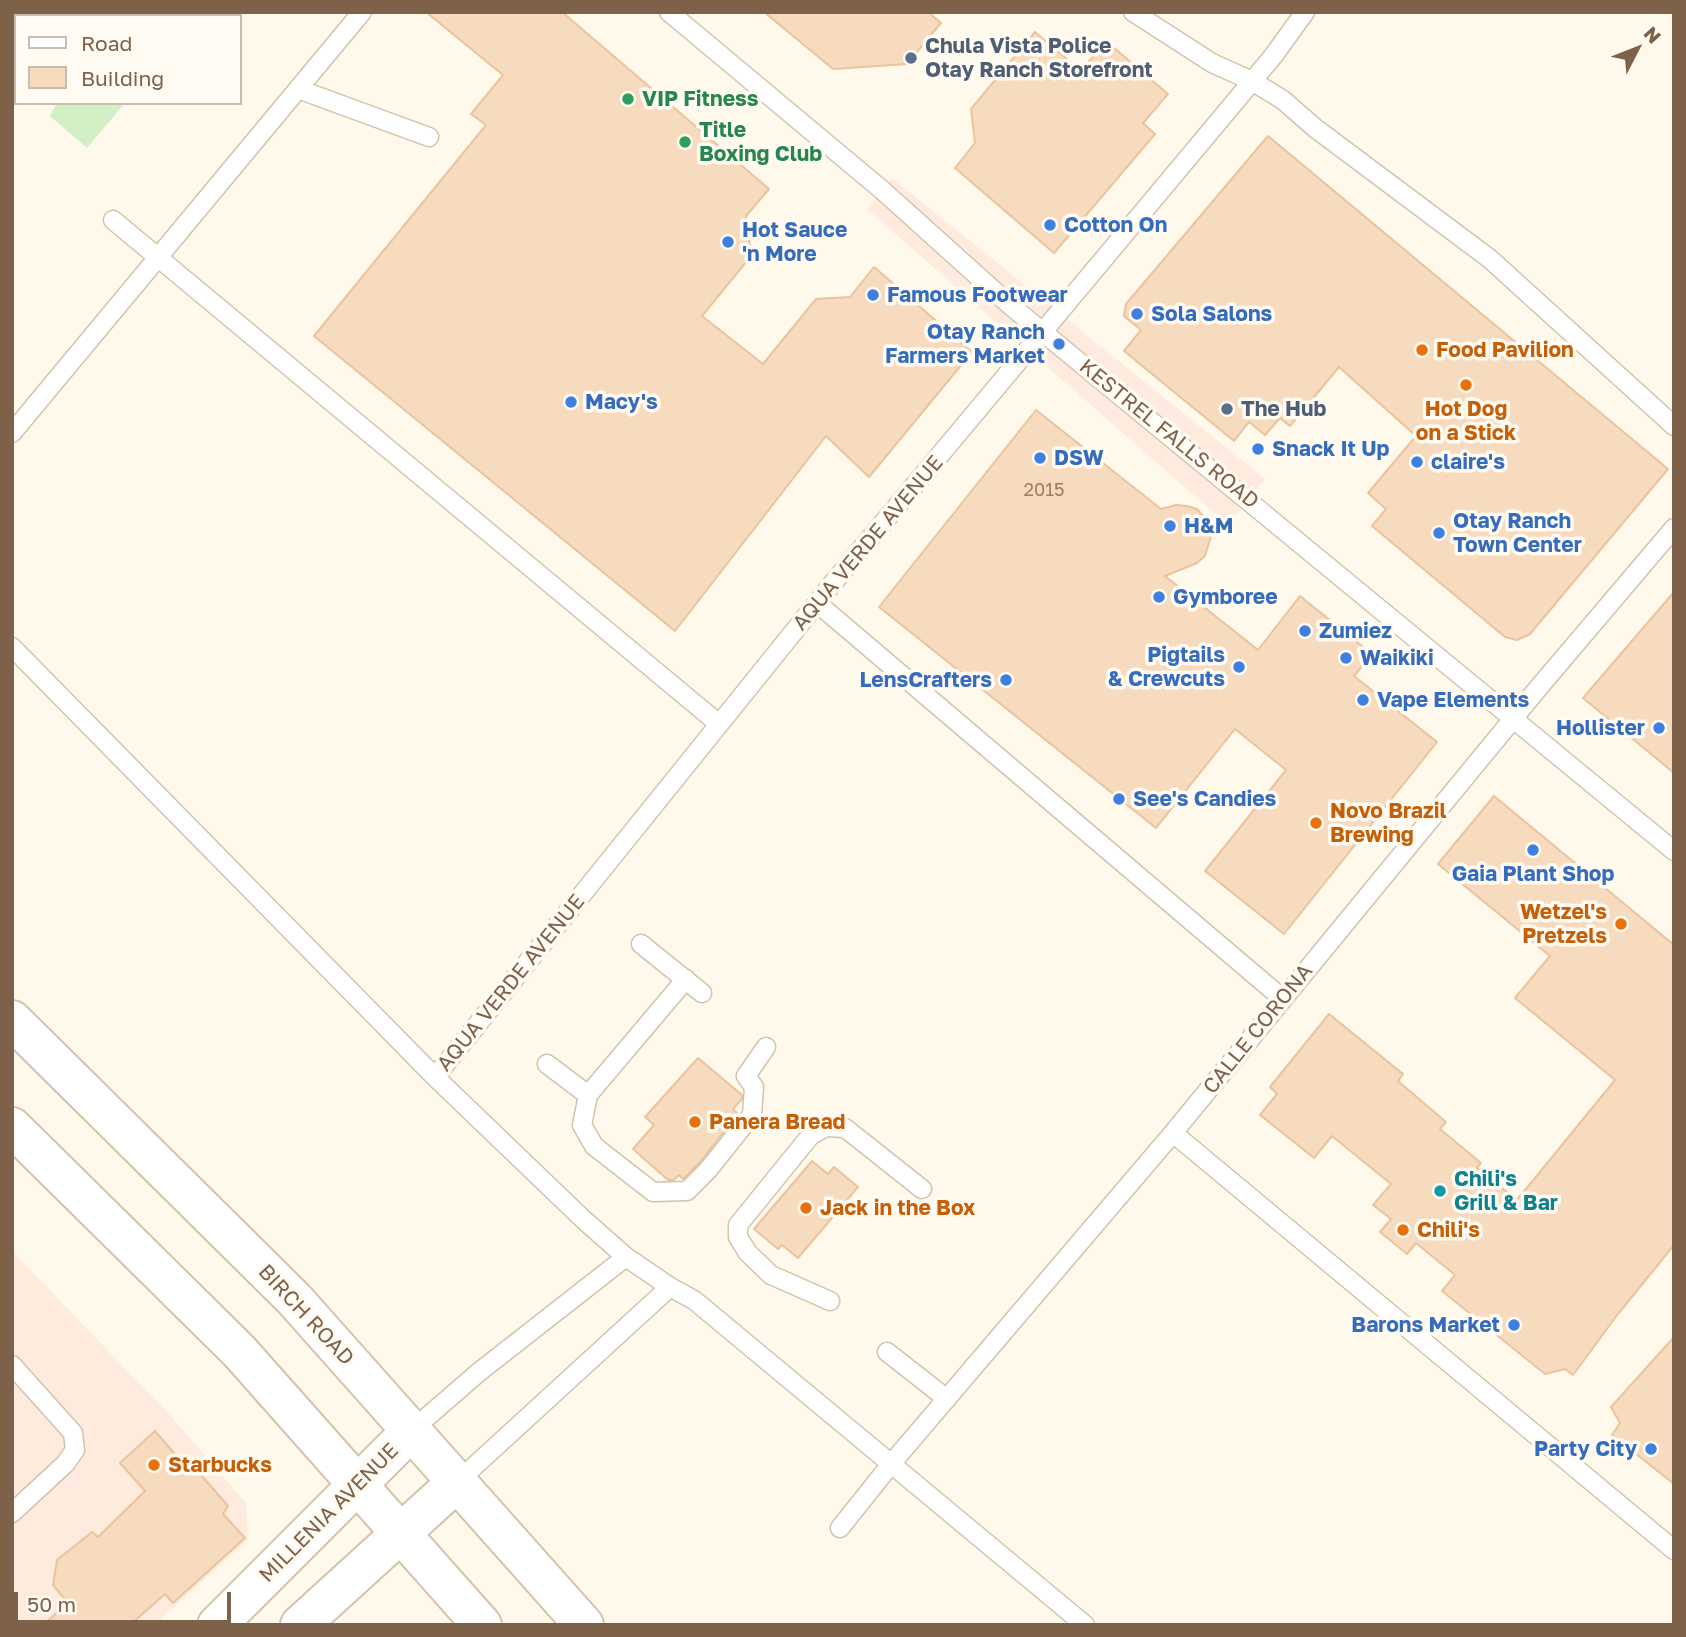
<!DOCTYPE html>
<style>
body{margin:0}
#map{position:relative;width:1686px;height:1637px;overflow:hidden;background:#fef9ea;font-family:"Golos Text",sans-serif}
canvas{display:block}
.frame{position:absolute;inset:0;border:14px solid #7d6149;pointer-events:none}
.legend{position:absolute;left:14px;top:14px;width:228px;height:91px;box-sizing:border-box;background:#fffbf2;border:2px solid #cbbdae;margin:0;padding:9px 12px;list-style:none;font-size:21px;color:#7d6149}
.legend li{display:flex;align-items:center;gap:14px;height:35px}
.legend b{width:35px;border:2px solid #cbbdae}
.north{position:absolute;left:1602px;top:14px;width:70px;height:70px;-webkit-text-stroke:5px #fffbf2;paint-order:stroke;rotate:48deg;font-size:19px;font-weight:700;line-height:28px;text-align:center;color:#7d6149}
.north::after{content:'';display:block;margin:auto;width:24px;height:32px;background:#7d6149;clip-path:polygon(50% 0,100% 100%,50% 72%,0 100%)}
.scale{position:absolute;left:14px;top:1592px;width:217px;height:32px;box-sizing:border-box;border:4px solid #7d6149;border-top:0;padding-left:9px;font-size:21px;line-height:24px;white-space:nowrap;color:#7d6149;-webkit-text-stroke:5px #fffbf2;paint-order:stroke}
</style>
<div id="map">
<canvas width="1686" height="1637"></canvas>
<div class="frame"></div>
<ul class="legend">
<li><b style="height:9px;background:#fff"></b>Road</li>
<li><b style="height:19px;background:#f7dbbf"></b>Building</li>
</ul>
<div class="north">N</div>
<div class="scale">50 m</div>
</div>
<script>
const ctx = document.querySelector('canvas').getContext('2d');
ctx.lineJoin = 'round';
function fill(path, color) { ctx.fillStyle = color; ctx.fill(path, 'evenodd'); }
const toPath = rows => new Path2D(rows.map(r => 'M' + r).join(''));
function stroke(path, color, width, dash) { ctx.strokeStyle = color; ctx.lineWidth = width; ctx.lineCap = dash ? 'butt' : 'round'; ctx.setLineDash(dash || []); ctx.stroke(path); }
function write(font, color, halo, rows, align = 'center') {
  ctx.font = font + ' "Golos Text",sans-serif'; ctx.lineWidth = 7; ctx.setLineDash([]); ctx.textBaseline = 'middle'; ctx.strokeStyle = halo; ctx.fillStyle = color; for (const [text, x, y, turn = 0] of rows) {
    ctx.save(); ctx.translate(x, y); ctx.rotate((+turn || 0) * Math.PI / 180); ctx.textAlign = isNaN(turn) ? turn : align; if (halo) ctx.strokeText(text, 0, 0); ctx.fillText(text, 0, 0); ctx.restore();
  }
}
const commercial = toPath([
 [892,178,1265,479,1228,525,867,209],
 [12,1251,169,1414,246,1503,248,1540,154,1625,12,1625]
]);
const green = toPath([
 [109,12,202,12,199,16,107,16],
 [57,103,125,103,87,148,50,116]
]);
const building = toPath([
 [426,12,562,12,769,189,746,216,751,256,702,316,763,364,816,299,850,297,874,267,972,352,869,477,826,436,675,631,314,336,486,125,471,114,503,75,426,12],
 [764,12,928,12,941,23,907,64,833,69,764,12],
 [1035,32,1081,71,1106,41,1168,94,1143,123,1155,134,1054,253,955,168,975,143,971,109,1035,32],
 [1268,136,1668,469,1530,634,1517,640,1505,637,1372,526,1386,509,1368,493,1416,436,1339,367,1290,426,1280,418,1265,435,1249,422,1234,441,1124,351,1141,330,1124,316,1126,304,1268,136],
 [1036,410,1161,509,1176,505,1187,506,1197,509,1204,517,1210,526,1211,536,1205,556,1197,563,1165,576,1258,650,1300,596,1372,654,1354,676,1437,742,1284,934,1205,871,1286,770,1235,729,1156,828,879,607,1036,410],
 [1674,592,1674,773,1583,698,1674,592],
 [1494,796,1674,945,1674,1245,1618,1314,1573,1375,1565,1369,1545,1374,1442,1291,1455,1275,1416,1243,1407,1254,1380,1232,1391,1219,1373,1205,1391,1184,1332,1136,1314,1158,1260,1115,1277,1094,1270,1087,1329,1014,1403,1074,1398,1081,1446,1122,1440,1129,1481,1163,1477,1168,1517,1200,1615,1080,1515,998,1550,956,1438,864,1494,796],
 [698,1058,742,1095,742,1099,733,1109,738,1114,700,1162,683,1179,679,1175,674,1180,668,1180,633,1149,654,1125,645,1117,698,1058],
 [812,1161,828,1174,834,1167,858,1187,798,1258,782,1245,778,1249,754,1229,812,1161],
 [1674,1337,1674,1484,1612,1435,1620,1423,1611,1407,1674,1337],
 [155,1431,181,1461,187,1459,228,1506,223,1514,245,1538,173,1603,165,1594,130,1625,43,1625,68,1603,53,1585,57,1560,92,1532,98,1537,145,1491,120,1463,155,1431]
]);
const service = toPath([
 [669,12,882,190,1011,306,1674,851],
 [1133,12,1212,63,1252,81,1283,100,1315,128,1490,259,1674,426],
 [298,89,429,137],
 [113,220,719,724],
 [12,433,362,12],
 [817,603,1283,999],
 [12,647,435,1077,584,1220,626,1257,670,1287,694,1300,1085,1625],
 [641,944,702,993],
 [547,1064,588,1095,686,979],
 [435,1077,833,583,1274,55,1305,12],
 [588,1095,582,1125,594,1146,653,1192,687,1191,708,1170,752,1115,754,1087,746,1076,766,1047],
 [1173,1133,1674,1550],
 [830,1301,771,1275,748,1253,738,1237,738,1225,811,1135,826,1127,845,1128,922,1189],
 [887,1352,947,1399],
 [12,1365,73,1433,75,1450,65,1464,12,1513],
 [411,1431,479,1372,626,1257],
 [457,1482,670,1287],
 [840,1528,891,1464,1173,1133,1540,686,1674,528]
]);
const tertiary = toPath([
 [217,1625,411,1431],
 [300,1625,457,1482]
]);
const secondary = toPath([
 [12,1020,294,1299,584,1625],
 [12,1127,239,1351,482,1625]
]);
const markers = [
 [911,58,7,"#5c6f8a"],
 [628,99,7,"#2e9e5b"],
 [685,142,7,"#2e9e5b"],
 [1050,225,7,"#3f7fe0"],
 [728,242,7,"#3f7fe0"],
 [873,295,7,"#3f7fe0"],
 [1137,314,7,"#3f7fe0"],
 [1059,344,7,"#3f7fe0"],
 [1422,350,7,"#e8710a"],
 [1466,385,7,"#e8710a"],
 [571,402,7,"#3f7fe0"],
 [1227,409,7,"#5c6f8a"],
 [1258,449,7,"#3f7fe0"],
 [1040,458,7,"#3f7fe0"],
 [1417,462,7,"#3f7fe0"],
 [1170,526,7,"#3f7fe0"],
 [1439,533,7,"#3f7fe0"],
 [1159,597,7,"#3f7fe0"],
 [1305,631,7,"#3f7fe0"],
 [1346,658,7,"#3f7fe0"],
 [1239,667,7,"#3f7fe0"],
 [1006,680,7,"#3f7fe0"],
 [1363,700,7,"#3f7fe0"],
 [1659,728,7,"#3f7fe0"],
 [1119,799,7,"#3f7fe0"],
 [1316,823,7,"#e8710a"],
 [1533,850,7,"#3f7fe0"],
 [1621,924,7,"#e8710a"],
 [695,1122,7,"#e8710a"],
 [1440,1191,7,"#0f9aa8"],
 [806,1208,7,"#e8710a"],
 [1403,1230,7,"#e8710a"],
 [1514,1325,7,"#3f7fe0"],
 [1651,1449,7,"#3f7fe0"],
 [154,1465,7,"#e8710a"]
];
const numberNames = [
 ["2015",1044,490]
];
const serviceNames = [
 ["Chula Vista Police",925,46],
 ["Otay Ranch Storefront",925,70],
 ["The Hub",1241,409]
];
const leisureNames = [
 ["VIP Fitness",642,99],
 ["Title",699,130],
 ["Boxing Club",699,154]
];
const shopNames = [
 ["Cotton On",1064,225],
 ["Hot Sauce",742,230],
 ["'n More",742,254],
 ["Famous Footwear",887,295],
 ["Sola Salons",1151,314],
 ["Otay Ranch",1045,332,"right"],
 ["Farmers Market",1045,356,"right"],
 ["Macy's",585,402],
 ["Snack It Up",1272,449],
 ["DSW",1054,458],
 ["claire's",1431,462],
 ["Otay Ranch",1453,521],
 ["Town Center",1453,545],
 ["H&M",1184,526],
 ["Gymboree",1173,597],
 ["Zumiez",1319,631],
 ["Pigtails",1225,655,"right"],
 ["& Crewcuts",1225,679,"right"],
 ["Waikiki",1360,658],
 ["LensCrafters",992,680,"right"],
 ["Vape Elements",1377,700],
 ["Hollister",1645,728,"right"],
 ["See's Candies",1133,799],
 ["Gaia Plant Shop",1533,874,"center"],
 ["Barons Market",1500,1325,"right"],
 ["Party City",1637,1449,"right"]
];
const foodNames = [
 ["Food Pavilion",1436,350],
 ["Hot Dog",1466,409,"center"],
 ["on a Stick",1466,433,"center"],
 ["Novo Brazil",1330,811],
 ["Brewing",1330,835],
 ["Wetzel's",1607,912,"right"],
 ["Pretzels",1607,936,"right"],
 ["Panera Bread",709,1122],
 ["Jack in the Box",820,1208],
 ["Chili's",1417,1230],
 ["Starbucks",168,1465]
];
const streetNames = [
 ["KESTREL FALLS ROAD",1169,434,39],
 ["AQUA VERDE AVENUE",868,543,-50],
 ["AQUA VERDE AVENUE",511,983,-51],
 ["CALLE CORONA",1258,1029,-51],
 ["BIRCH ROAD",306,1315,47],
 ["MILLENIA AVENUE",329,1513,-45]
];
const cultureNames = [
 ["Chili's",1454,1179],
 ["Grill & Bar",1454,1203]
];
fill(commercial, '#ffebdd');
fill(green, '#d2efc6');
fill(building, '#f7dbbf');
stroke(building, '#ebc39d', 2);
stroke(service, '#d3c2ad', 21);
stroke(tertiary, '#d3c2ad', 42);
stroke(secondary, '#d7c3ab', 42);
stroke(service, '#fff', 18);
stroke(tertiary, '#fff', 38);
stroke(secondary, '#fff', 38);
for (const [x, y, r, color] of markers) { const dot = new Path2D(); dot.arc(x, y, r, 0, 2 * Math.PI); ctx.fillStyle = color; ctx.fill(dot); stroke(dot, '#fffbf2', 2.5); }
write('18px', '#9c8066', null, numberNames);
write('bold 21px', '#4e5e75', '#fffbf2', serviceNames, 'left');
write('bold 21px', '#27864d', '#fffbf2', leisureNames, 'left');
write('bold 21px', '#366cbe', '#fffbf2', shopNames, 'left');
write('bold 21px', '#c56008', '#fffbf2', foodNames, 'left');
write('21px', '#7d6149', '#fffbf2', streetNames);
write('bold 21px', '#0d838f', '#fffbf2', cultureNames, 'left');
</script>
